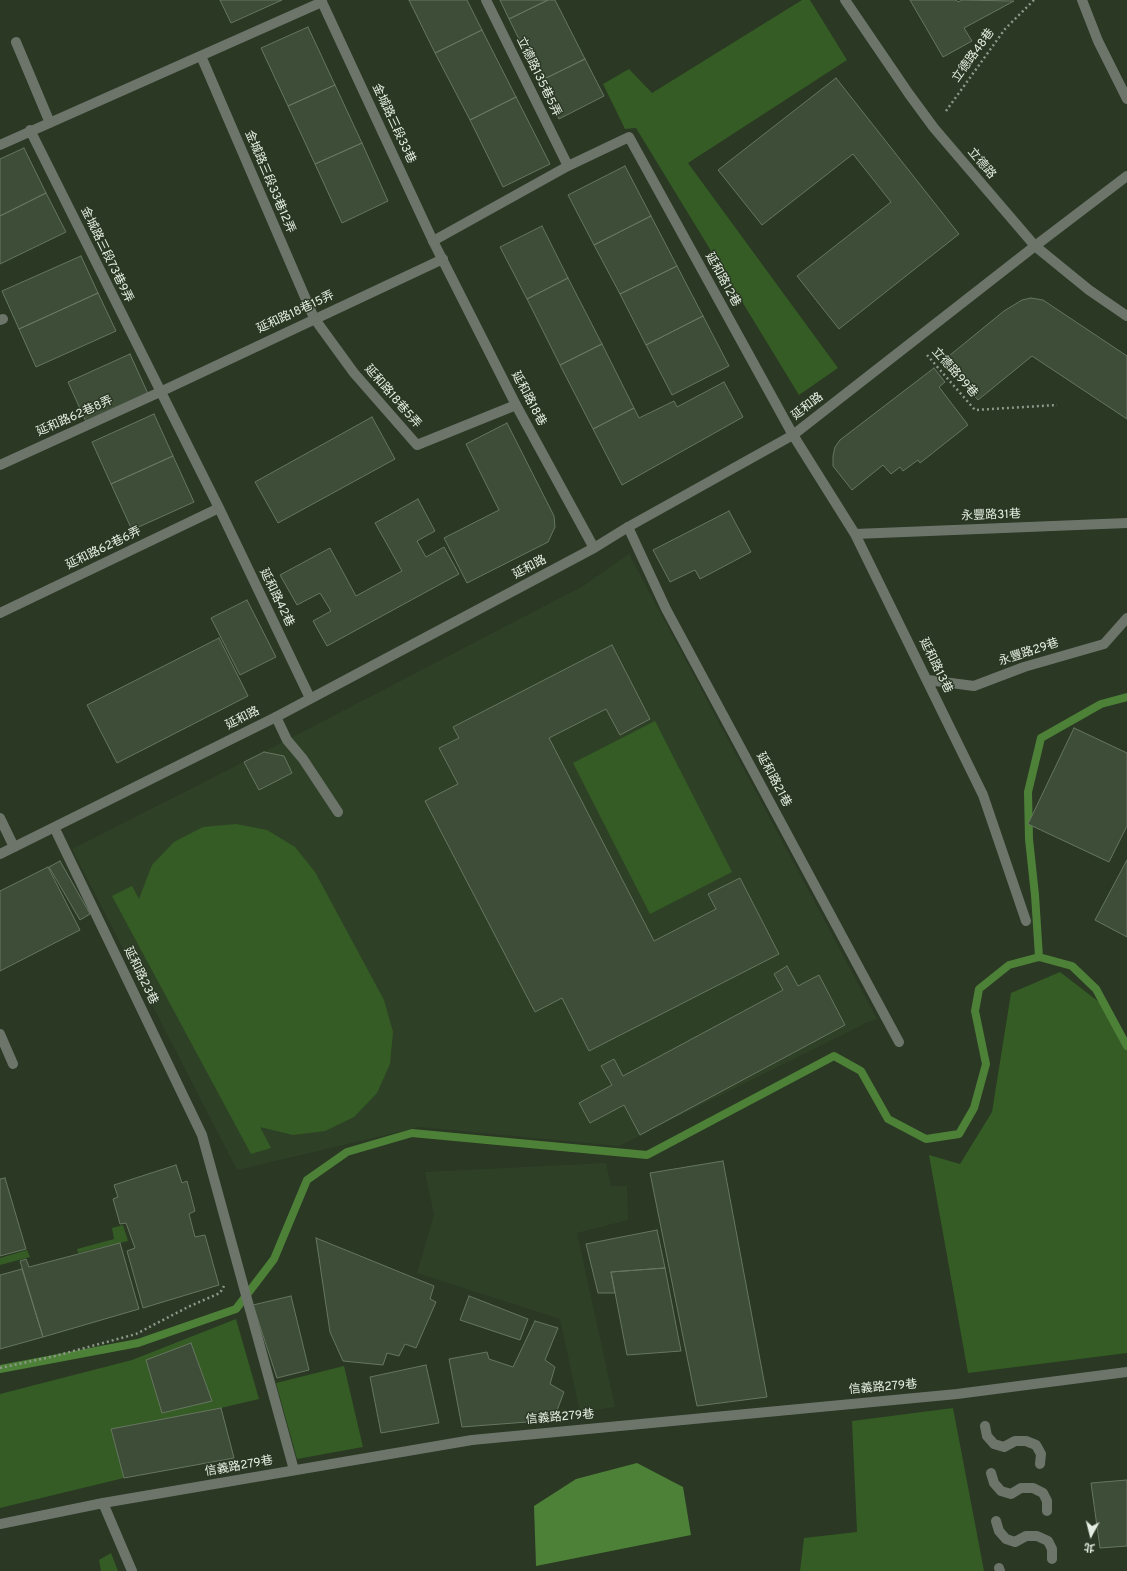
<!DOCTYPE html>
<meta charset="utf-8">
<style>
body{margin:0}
#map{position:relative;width:1127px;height:1571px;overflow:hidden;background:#2a3824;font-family:Overpass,"Noto Sans TC",sans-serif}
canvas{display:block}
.north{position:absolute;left:1071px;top:1515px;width:40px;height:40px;-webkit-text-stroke:3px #2a3824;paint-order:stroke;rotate:187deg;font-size:11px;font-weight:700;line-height:16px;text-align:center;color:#e5eee2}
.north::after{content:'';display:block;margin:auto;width:14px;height:18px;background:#e5eee2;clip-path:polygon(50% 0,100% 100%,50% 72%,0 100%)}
</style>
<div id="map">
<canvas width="1127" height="1571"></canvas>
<div class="north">北</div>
</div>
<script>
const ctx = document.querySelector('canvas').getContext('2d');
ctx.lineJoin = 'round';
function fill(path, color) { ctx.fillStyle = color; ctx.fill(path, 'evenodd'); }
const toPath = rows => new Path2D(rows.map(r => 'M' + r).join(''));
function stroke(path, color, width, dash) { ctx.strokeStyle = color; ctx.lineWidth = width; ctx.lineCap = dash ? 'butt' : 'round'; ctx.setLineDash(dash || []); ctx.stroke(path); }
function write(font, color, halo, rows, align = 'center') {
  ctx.font = font + ' Overpass,"Noto Sans TC",sans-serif'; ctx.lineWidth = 3; ctx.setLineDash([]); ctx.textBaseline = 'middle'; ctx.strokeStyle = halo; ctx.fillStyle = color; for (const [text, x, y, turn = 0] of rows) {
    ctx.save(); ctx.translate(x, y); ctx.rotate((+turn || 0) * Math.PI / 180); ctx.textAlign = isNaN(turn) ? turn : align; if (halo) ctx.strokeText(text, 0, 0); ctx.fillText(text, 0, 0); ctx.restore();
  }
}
const built = toPath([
 [629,554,877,1019,868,1022,619,1146,420,1127,237,1170,72,849,287,740,583,586],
 [606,1163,611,1186,627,1186,628,1220,577,1233,615,1407,580,1412,560,1319,417,1273,434,1215,425,1172]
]);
const green = toPath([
 [802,0,810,0,847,60,688,163,838,368,799,395,636,128,625,129,603,84,629,69,652,93],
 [655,721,732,872,650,914,573,763],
 [236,824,267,830,295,847,315,872,384,1000,393,1032,390,1064,377,1093,354,1117,325,1131,293,1135,260,1127,271,1148,251,1154,112,896,132,886,139,899,152,865,174,842,203,827],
 [1060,972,1099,1002,1127,1043,1127,1353,968,1373,929,1155,960,1164,992,1112,1011,993],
 [123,1225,128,1241,78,1253,77,1249,114,1239,112,1228],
 [27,1250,30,1257,0,1265,0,1258],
 [236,1319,259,1399,221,1408,112,1429,124,1478,0,1508,0,1394,132,1360],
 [344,1366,363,1447,297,1459,276,1383],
 [953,1408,984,1571,800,1571,804,1538,857,1532,852,1421],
 [111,1553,118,1571,101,1571,99,1560]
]);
const water = toPath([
 [637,1463,683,1487,691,1535,536,1566,534,1506,576,1479]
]);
const stream = toPath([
 [1039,957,1035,895,1029,839,1028,792,1041,738,1101,704,1127,697],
 [0,1369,138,1343,236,1309,274,1259,307,1180,347,1152,412,1133,647,1155,834,1056,861,1071,888,1119,926,1139,959,1134,974,1108,986,1064,975,1011,979,989,1009,965,1039,957,1072,966,1096,989,1127,1046]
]);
const building = toPath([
 [220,0,282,0,231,23,220,0],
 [409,0,467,0,482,30,435,53,409,0],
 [500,0,548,0,509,19,500,0],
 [548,0,555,0,585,59,540,81,509,19,548,0],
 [910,0,956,0,958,2,962,0,1014,1,964,28,972,41,943,57,910,0],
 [308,27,335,85,288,106,261,48,308,27],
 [482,30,516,97,470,120,435,53,482,30],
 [585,59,604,96,559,119,540,81,585,59],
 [836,78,959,234,839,329,797,276,891,202,853,154,762,225,718,170,836,78],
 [335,85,362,143,315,164,288,106,335,85],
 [516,97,550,164,503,187,470,120,516,97],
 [362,143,388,201,342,223,315,164,362,143],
 [24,148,46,193,0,216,0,159,24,148],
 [625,166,651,216,594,245,568,195,625,166],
 [46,193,66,232,0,264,0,216,46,193],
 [651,216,677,266,620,294,594,245,651,216],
 [542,226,568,278,527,299,500,247,542,226],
 [81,256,98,293,19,329,2,291,81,256],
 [677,266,703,316,646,345,620,294,677,266],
 [568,278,602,344,560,365,527,299,568,278],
 [98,293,116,331,36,367,19,329,98,293],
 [1031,298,1043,300,1127,356,1127,419,1032,356,978,400,944,360,1004,311,1022,300,1031,298],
 [703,316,729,366,672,395,646,345,703,316],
 [602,344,634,408,593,429,560,365,602,344],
 [130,354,149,396,87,424,68,382,130,354],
 [934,368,945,382,939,387,968,425,920,463,918,460,903,471,900,467,891,474,883,465,852,490,833,466,833,456,835,447,840,440,934,368],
 [724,382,743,417,622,485,593,429,634,408,639,418,674,401,677,407,724,382],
 [154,414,173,456,111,484,92,442,154,414],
 [372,417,395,459,278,523,255,482,372,417],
 [507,423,554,516,555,527,548,542,467,583,444,538,499,510,466,444,507,423],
 [173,456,194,502,132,530,111,484,173,456],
 [418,499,435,531,417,541,426,557,444,547,459,574,327,646,313,621,331,611,320,593,297,605,280,575,330,548,356,596,402,571,375,523,418,499],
 [729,511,751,552,700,579,695,570,670,582,653,550,729,511],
 [247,600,276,657,240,675,211,618,247,600],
 [219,638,248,696,117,763,87,705,219,638],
 [612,645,650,719,620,735,606,709,549,738,654,941,716,909,708,894,740,878,779,954,589,1051,562,998,535,1012,425,801,458,784,439,748,459,738,453,727,612,645],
 [1074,728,1127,753,1127,826,1109,862,1028,824,1074,728],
 [264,752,284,756,292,773,259,790,244,762,264,752],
 [1127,860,1127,937,1095,920,1127,860],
 [60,861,90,914,80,920,49,867,60,861],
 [48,867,80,930,0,971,0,891,48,867],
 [787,966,798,986,819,975,845,1025,640,1135,624,1105,590,1123,579,1103,612,1085,601,1066,614,1059,623,1076,783,990,774,974,787,966],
 [723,1161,767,1397,697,1406,650,1173,723,1161],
 [176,1165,182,1183,187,1181,195,1211,189,1214,195,1237,205,1235,219,1285,143,1308,127,1251,135,1248,126,1223,120,1224,113,1199,118,1197,114,1185,176,1165],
 [5,1178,26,1249,0,1256,0,1179,5,1178],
 [657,1230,665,1268,611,1272,615,1293,598,1293,586,1244,657,1230],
 [316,1238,434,1286,430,1299,436,1302,416,1348,405,1344,399,1356,387,1353,383,1365,343,1361,330,1332,316,1238],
 [120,1243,139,1309,43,1337,20,1261,26,1259,29,1267,120,1243],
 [665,1268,681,1351,627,1355,611,1272,665,1268],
 [22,1269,43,1337,0,1349,0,1275,22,1269],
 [291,1296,309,1370,277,1378,253,1305,291,1296],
 [469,1296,528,1319,520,1340,460,1320,469,1296],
 [535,1321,558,1328,545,1360,555,1367,550,1384,564,1392,553,1421,545,1417,542,1420,532,1415,527,1422,462,1427,449,1359,487,1352,489,1359,513,1367,535,1321],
 [191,1343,212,1401,162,1413,146,1360,191,1343],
 [426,1365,439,1423,381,1433,370,1377,426,1365],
 [221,1408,234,1458,124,1478,111,1429,221,1408],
 [1127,1480,1127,1546,1100,1548,1091,1483,1127,1480]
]);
const path = toPath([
 [946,111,1005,29,1034,0],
 [927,355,975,410,1057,405],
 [0,1368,55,1356,136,1334,188,1307,220,1293,224,1286]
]);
const service = toPath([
 [486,0,568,166],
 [16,42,50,123],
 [201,56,314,318,354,373,417,445,516,405],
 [30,130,219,508,310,698],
 [0,145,322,2],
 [433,241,568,166,629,137,793,435,855,534,983,795,1026,921],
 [0,320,3,319],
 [0,465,160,392,443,259],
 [628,527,666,609,899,1042],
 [855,534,1127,523],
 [0,613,219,508],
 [928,680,974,686,1024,667,1104,644,1127,618],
 [276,717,287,740,303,759,338,812],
 [0,818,14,847],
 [55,829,202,1135,294,1470],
 [0,1034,13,1064],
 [985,1426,987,1436,994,1444,1004,1447,1015,1441,1026,1441,1036,1445,1041,1454,1040,1464],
 [991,1473,994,1483,1001,1491,1011,1494,1021,1488,1033,1488,1043,1493,1047,1501,1047,1511],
 [996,1521,999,1531,1006,1539,1015,1542,1026,1536,1037,1536,1048,1541,1052,1549,1052,1559],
 [999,1568,1000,1571]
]);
const minor = toPath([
 [321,0,433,241,516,405,594,548],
 [0,854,276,717,594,548,628,527,793,435,1035,246,1127,176],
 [103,1503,132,1571],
 [0,1524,103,1503,472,1440,957,1394,1127,1372]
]);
const tertiary = toPath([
 [845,0,909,94,934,128,1035,246,1089,290,1127,316],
 [1082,0,1098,41,1127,99]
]);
const streetNames = [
 ["立德路48巷",974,56,-54],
 ["立德路135巷5弄",538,77,64],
 ["金城路三段33巷",393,124,65],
 ["立德路",981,164,50],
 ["金城路三段33巷12弄",269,182,67],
 ["金城路三段73巷9弄",106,255,64],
 ["延和路12巷",722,280,61],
 ["延和路18巷15弄",296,313,-25],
 ["立德路99巷",954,373,48],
 ["延和路18巷5弄",392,397,49],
 ["延和路18巷",528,399,62],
 ["延和路",808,407,-38],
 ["延和路62巷8弄",75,417,-24],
 ["永豐路31巷",991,516,-2],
 ["延和路62巷6弄",104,549,-26],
 ["延和路",530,568,-28],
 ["延和路42巷",276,598,64],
 ["永豐路29巷",1029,653,-18],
 ["延和路13巷",935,666,64],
 ["延和路",243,719,-27],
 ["延和路21巷",773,780,62],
 ["延和路23巷",140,976,64],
 ["信義路279巷",883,1388,-5],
 ["信義路279巷",560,1418,-5],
 ["信義路279巷",239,1467,-10]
];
fill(built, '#2e4127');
fill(green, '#355c24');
fill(water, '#4e8138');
stroke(stream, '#4e8138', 8);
fill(building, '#3e4d38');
stroke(building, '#667660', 1);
stroke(path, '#8d9889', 2.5, [2, 3]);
stroke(service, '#6d756b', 10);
stroke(minor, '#6d756b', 10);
stroke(tertiary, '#6d756b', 10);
write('12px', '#e5eee2', '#2a3824', streetNames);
</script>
